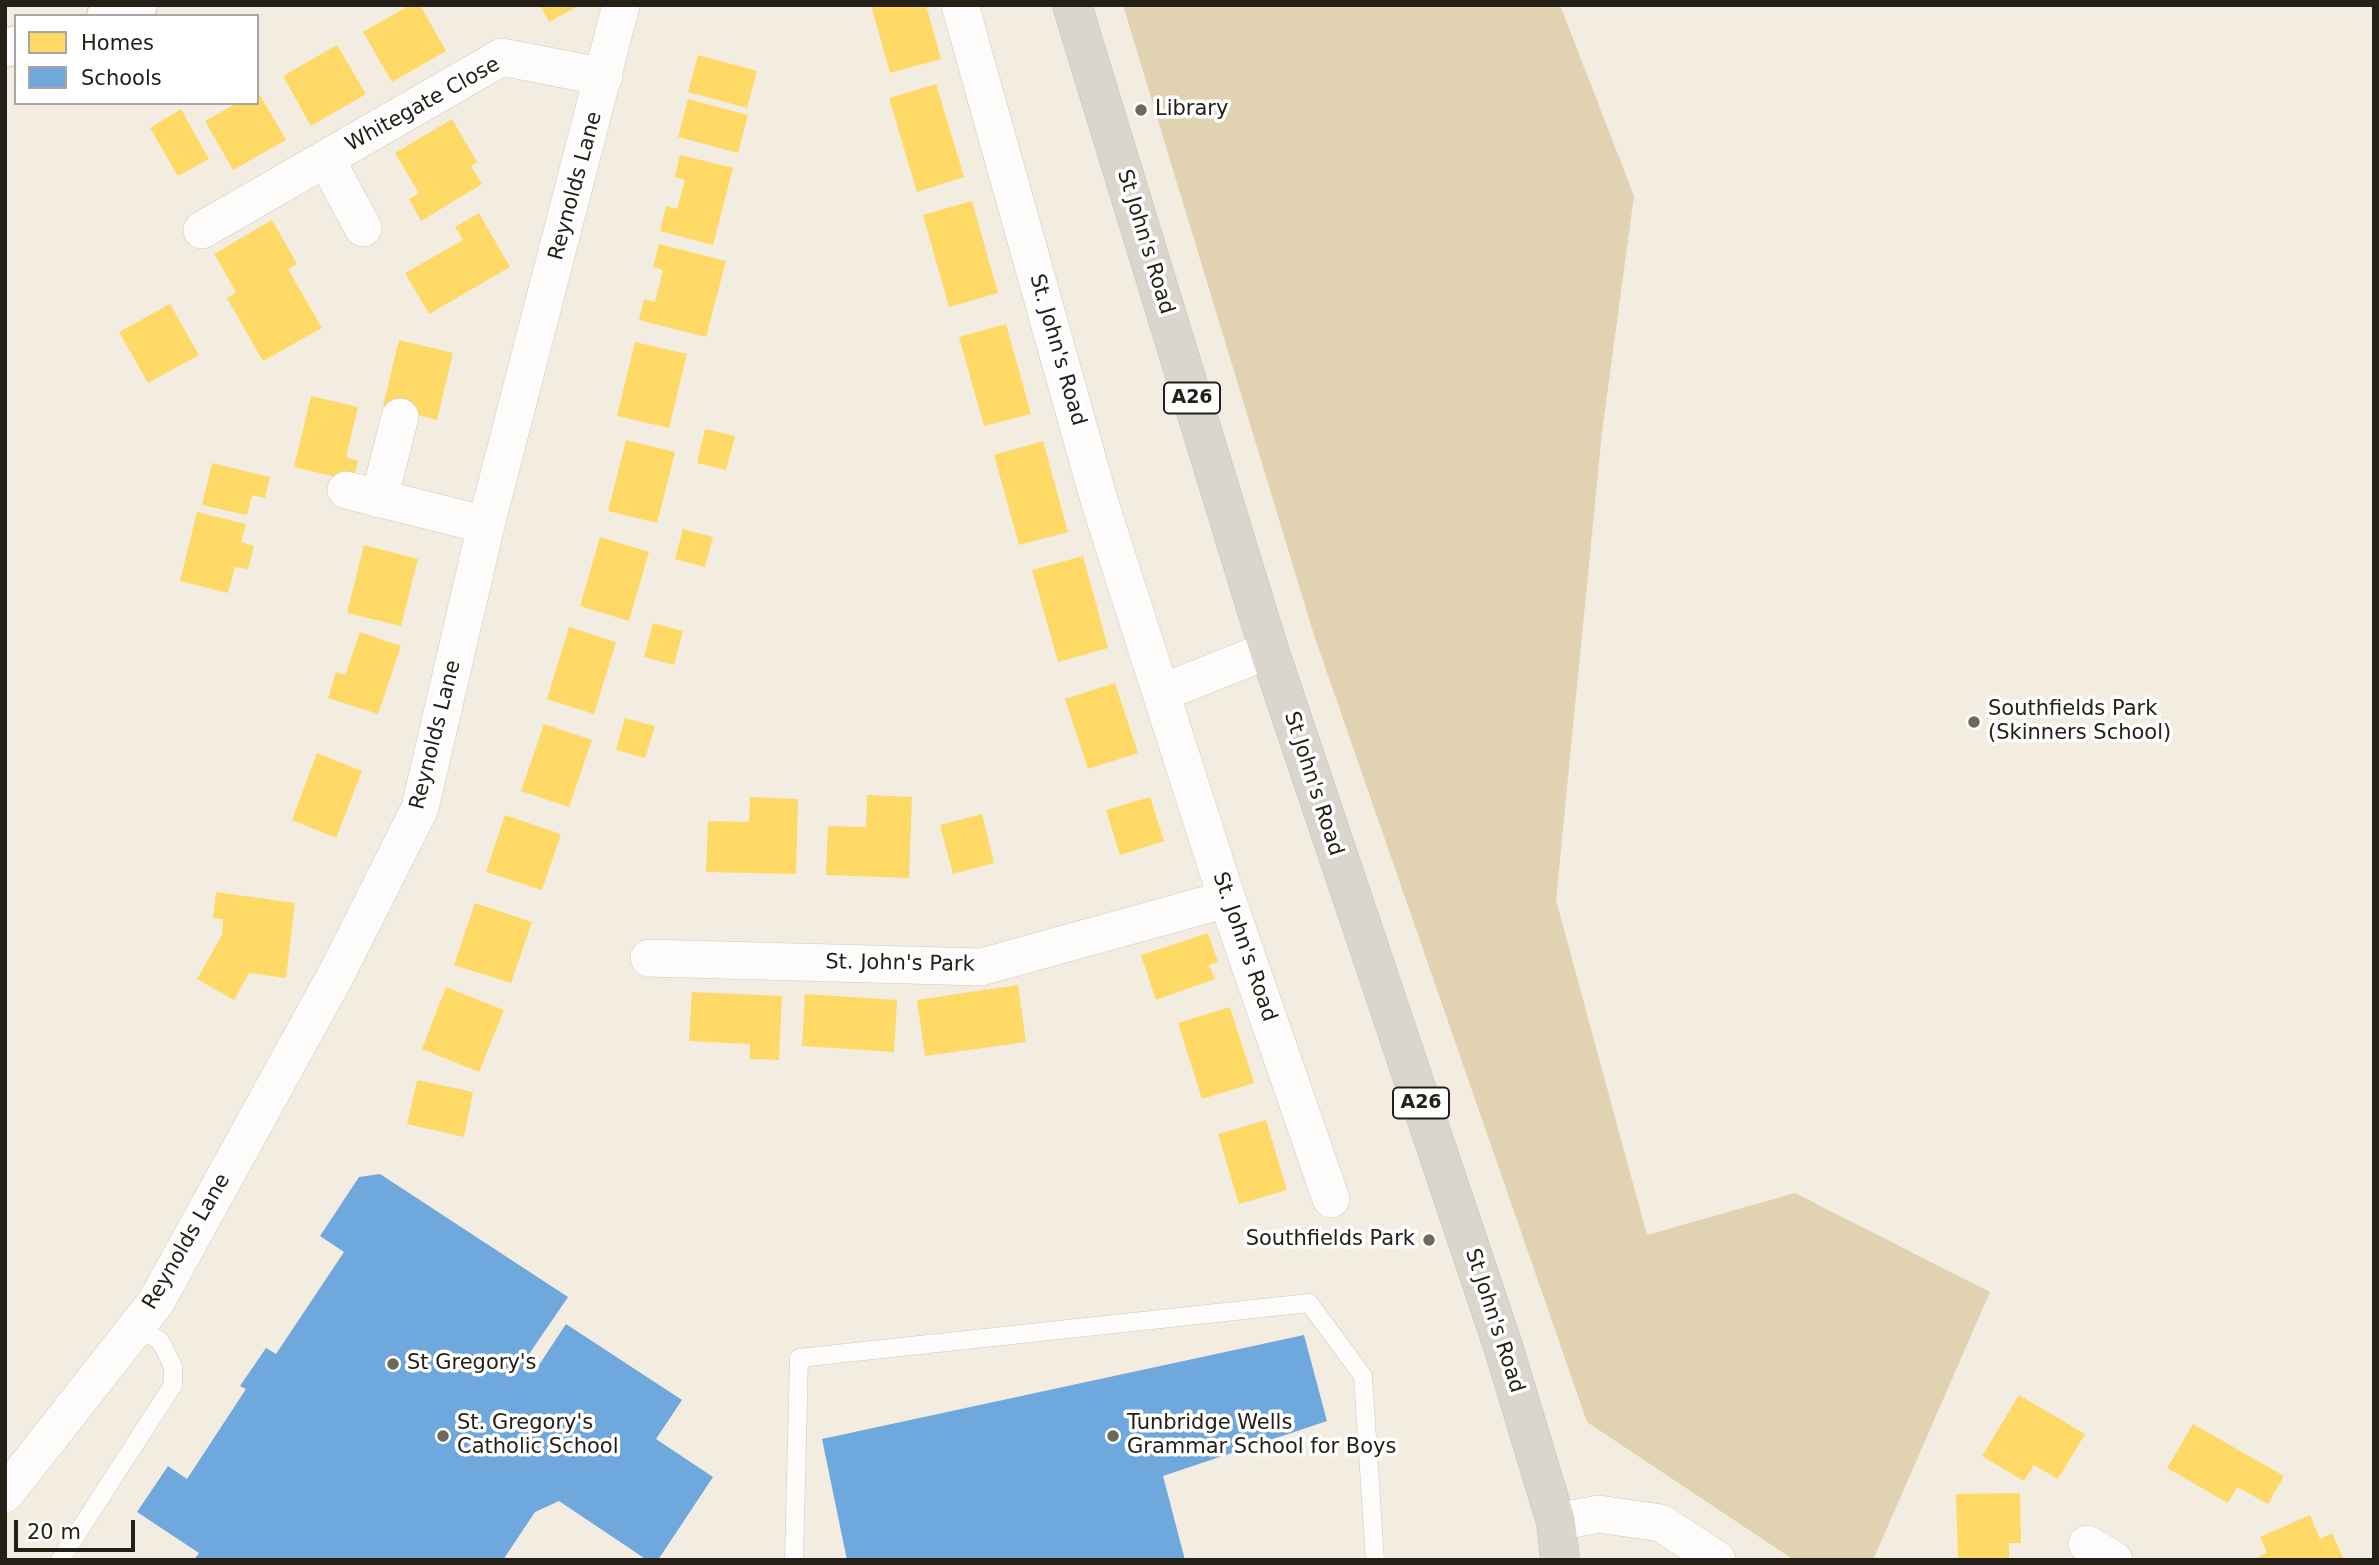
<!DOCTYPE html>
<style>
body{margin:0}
#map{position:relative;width:2379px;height:1565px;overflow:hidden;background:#f3ede1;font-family:"DejaVu Sans",sans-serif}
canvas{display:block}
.frame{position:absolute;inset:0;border:7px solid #242018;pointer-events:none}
.legend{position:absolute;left:14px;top:14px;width:245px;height:91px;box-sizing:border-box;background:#fff;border:2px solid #a7a6a3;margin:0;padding:9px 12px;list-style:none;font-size:21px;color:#242018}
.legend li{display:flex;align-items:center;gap:14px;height:35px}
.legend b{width:35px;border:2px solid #a7a6a3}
.scale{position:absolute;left:14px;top:1520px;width:121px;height:32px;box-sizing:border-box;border:4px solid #242018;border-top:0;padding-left:9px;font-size:21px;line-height:24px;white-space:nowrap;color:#242018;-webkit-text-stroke:5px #fff;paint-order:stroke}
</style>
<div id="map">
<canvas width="2379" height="1565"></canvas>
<div class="frame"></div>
<ul class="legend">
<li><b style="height:19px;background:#ffd966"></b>Homes</li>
<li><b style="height:19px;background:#6fa8dc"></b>Schools</li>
</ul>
<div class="scale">20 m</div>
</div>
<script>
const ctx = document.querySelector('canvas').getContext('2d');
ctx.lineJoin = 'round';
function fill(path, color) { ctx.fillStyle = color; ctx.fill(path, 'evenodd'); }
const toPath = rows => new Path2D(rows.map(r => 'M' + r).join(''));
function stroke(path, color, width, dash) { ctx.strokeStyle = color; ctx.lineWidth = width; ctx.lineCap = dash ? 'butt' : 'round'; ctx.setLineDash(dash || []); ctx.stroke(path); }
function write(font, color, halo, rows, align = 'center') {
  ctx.font = font + ' "DejaVu Sans",sans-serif'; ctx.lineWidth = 7; ctx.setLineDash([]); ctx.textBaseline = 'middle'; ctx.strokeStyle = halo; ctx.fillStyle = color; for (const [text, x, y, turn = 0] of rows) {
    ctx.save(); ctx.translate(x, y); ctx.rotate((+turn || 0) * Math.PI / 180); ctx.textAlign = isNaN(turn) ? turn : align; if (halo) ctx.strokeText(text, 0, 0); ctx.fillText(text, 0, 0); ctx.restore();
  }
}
const green = toPath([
 [1123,5,1560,5,1634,196,1602,432,1556,900,1647,1235,1795,1193,1990,1292,1873,1560,1794,1560,1587,1422,1314,635]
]);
const homes = toPath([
 [410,5,420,5,446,51,392,82,363,32],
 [540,5,580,5,549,22],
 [871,5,926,5,941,59,890,73],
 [337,45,366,94,311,126,283,76],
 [698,55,757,71,747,108,688,92],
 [936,84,964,177,917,192,889,98],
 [257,90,286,140,233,170,205,121,237,103,257,103],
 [688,99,748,115,738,153,678,137],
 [181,109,209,159,178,176,150,128],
 [452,119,477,162,471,166,482,184,421,221,409,199,419,193,395,153],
 [680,155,733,168,713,245,660,231,666,206,677,209,685,180,675,177],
 [972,201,998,293,949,307,923,215],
 [479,213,510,267,429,314,405,273,463,240,455,227],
 [272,220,297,264,288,269,322,328,263,361,227,298,236,292,214,254],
 [659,244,726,261,706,337,639,320,644,299,655,302,663,270,653,267],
 [170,304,199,355,148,383,119,332],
 [1006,324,1031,414,984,426,959,337],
 [399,340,453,353,437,420,383,406],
 [635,342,687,354,669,428,617,416],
 [311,396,358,407,346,457,358,461,353,481,294,467],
 [705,429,735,436,726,470,697,463],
 [626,440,675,452,657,523,608,511],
 [1043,441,1068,532,1019,545,994,455],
 [212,463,270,477,265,498,252,495,247,515,202,505],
 [197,512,246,524,241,542,254,546,248,569,235,567,228,593,180,581],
 [683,529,713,537,705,567,675,559],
 [600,537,649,552,629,621,580,606],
 [364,545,418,559,401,626,347,613],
 [1083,556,1108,648,1058,662,1032,570],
 [653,623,683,631,674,665,644,657],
 [569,627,616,642,594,714,547,699],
 [360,632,401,646,378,714,328,698,336,672,345,675],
 [1115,683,1138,753,1088,769,1065,699],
 [625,718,655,726,645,758,616,750],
 [544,724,592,740,569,807,521,791],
 [317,753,362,771,336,838,292,820],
 [867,795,912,797,909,878,826,875,828,826,866,827],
 [750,797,798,799,796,874,706,872,708,821,749,822],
 [1150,797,1164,841,1120,855,1106,810],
 [982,814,994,863,953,874,940,825],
 [505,815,561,834,542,890,486,872],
 [216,892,295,903,286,978,249,973,234,1000,197,979,222,935,223,919,213,918],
 [475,903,532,922,511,983,454,965],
 [1208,933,1218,962,1209,965,1215,979,1156,1000,1141,955],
 [1018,985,1026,1042,925,1056,917,1000],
 [446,987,504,1010,479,1072,422,1049],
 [692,992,782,996,779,1060,750,1059,750,1044,689,1041],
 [805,994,897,1000,894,1052,802,1046],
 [1230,1007,1254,1083,1202,1099,1178,1023],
 [417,1080,473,1092,464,1137,407,1124],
 [1266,1120,1287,1190,1239,1204,1218,1134],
 [2019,1395,2085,1434,2058,1479,2034,1465,2024,1481,1982,1456],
 [2193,1424,2284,1476,2268,1504,2237,1487,2228,1503,2167,1468],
 [2020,1493,2021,1543,2009,1543,2009,1560,1958,1560,1956,1494],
 [2310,1515,2320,1539,2332,1533,2344,1560,2252,1560,2267,1553,2260,1537]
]);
const schools = toPath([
 [380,1174,568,1297,525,1360,537,1368,566,1324,682,1400,656,1439,713,1477,658,1560,647,1560,559,1501,535,1512,503,1560,194,1560,199,1553,137,1512,168,1466,187,1479,246,1389,240,1386,266,1348,276,1354,344,1252,320,1236,359,1177],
 [1304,1335,1327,1421,1163,1476,1185,1560,847,1560,822,1439]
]);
const service = toPath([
 [60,1560,173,1385,173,1367,164,1348,159,1340,135,1328],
 [794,1560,799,1358,1309,1303,1363,1376,1375,1560]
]);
const minor = toPath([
 [960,5,1099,500,1227,899,1331,1199],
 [326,159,363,228],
 [202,230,502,57,604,77],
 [346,490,486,525],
 [379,499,400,417],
 [1161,693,1269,650],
 [649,958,981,967,1227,899],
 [5,1494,156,1302,338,971,420,808,486,525,621,5],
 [1556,1522,1599,1514,1661,1523,1717,1560],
 [2087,1544,2114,1560]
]);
const tertiary = toPath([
 [106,16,138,5],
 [5,48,16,45]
]);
const trunk = toPath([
 [1072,5,1269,650,1503,1346,1556,1522,1560,1560]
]);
const markers = [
 [1141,110,7,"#6c685e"],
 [1974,722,7,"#6c685e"],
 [1429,1240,7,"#6c685e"],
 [393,1364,7,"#6c685e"],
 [443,1436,7,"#6c685e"],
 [1113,1436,7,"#6c685e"]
];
const shields = [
 [1192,398,56],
 [1421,1103,56]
];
const shieldNames = [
 ["A26",1192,398],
 ["A26",1421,1103]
];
const streetNames = [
 ["Whitegate Close",423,105,-29],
 ["Reynolds Lane",576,186,-75],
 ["St John's Road",1145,242,73],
 ["St. John's Road",1057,350,74],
 ["Reynolds Lane",436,735,-76],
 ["St John's Road",1313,784,72],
 ["St. John's Road",1244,947,71],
 ["St. John's Park",900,964,1],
 ["Reynolds Lane",187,1242,-60],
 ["St John's Road",1494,1321,72]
];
const poiNames = [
 ["Library",1155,110],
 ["Southfields Park",1988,710],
 ["(Skinners School)",1988,734],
 ["Southfields Park",1415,1240,"right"],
 ["St Gregory's",407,1364],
 ["St. Gregory's",457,1424],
 ["Catholic School",457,1448],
 ["Tunbridge Wells",1127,1424],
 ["Grammar School for Boys",1127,1448]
];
fill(green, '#e1d2b2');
fill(homes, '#ffd966');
fill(schools, '#6fa8dc');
stroke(service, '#cdc9bf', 19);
stroke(minor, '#cdc9bf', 38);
stroke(tertiary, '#cdc9bf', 40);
stroke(trunk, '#cfccc6', 40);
stroke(service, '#fdfcfa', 18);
stroke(minor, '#fdfcfa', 37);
stroke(tertiary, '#fdfcfa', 38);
stroke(trunk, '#dad6cd', 38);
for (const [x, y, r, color] of markers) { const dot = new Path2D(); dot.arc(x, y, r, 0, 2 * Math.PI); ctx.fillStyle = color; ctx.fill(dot); stroke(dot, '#fff', 2.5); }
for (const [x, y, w] of shields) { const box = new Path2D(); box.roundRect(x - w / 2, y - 15.5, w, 31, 5); ctx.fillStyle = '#fff'; ctx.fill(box); stroke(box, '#242018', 2); }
write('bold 19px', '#242018', null, shieldNames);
write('21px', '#242018', '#fff', streetNames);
write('21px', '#242018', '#fff', poiNames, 'left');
</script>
